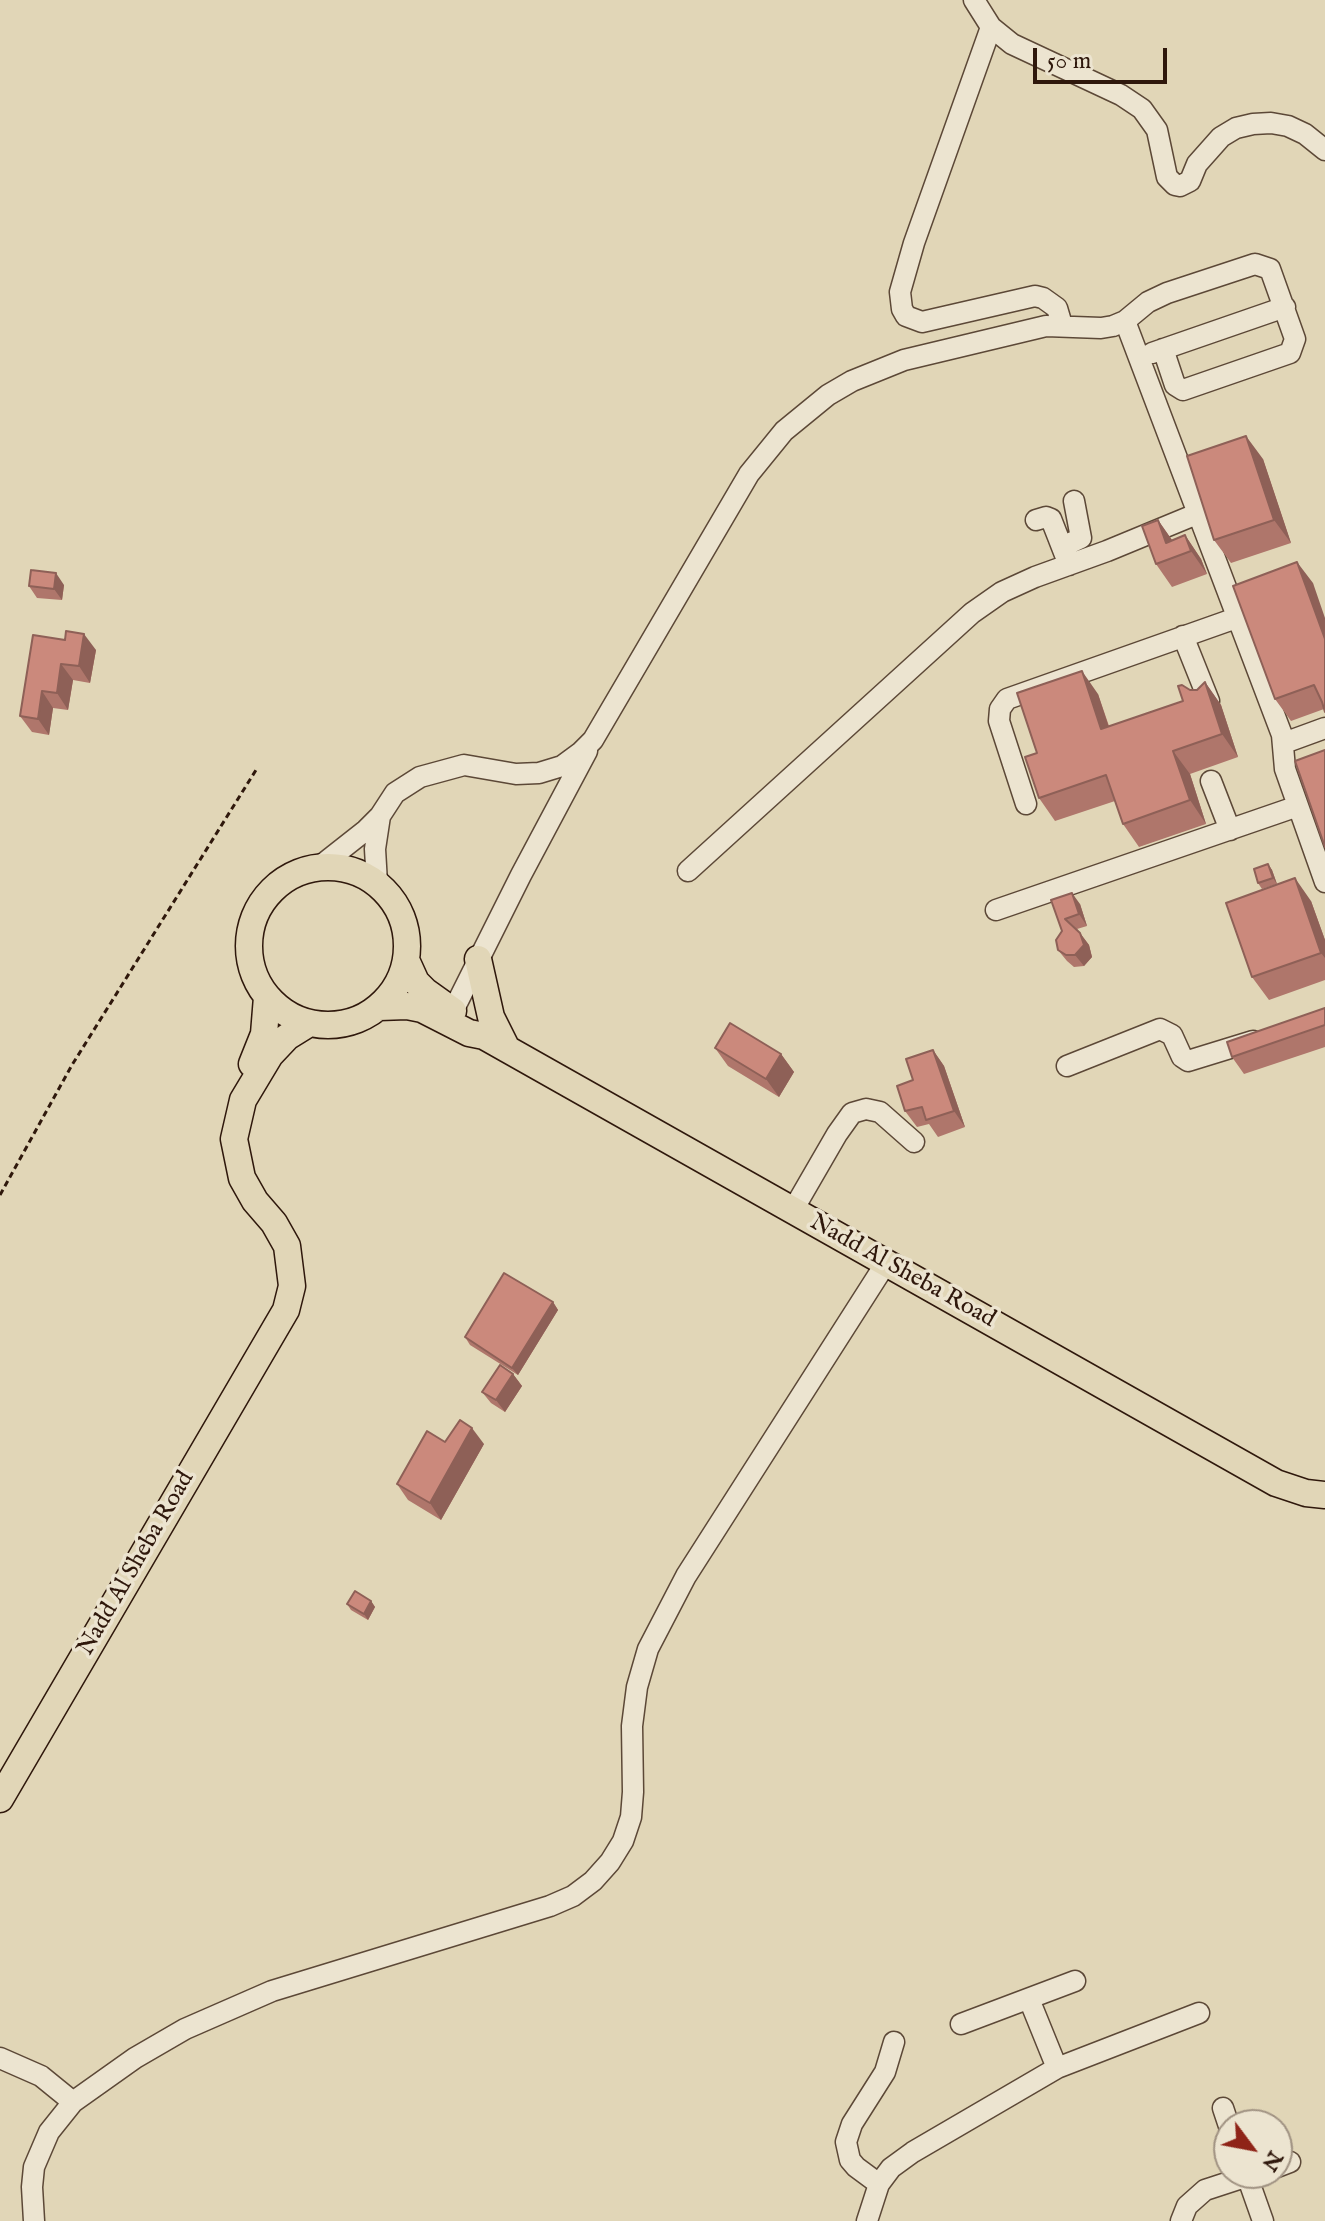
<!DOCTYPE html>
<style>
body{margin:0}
#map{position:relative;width:1325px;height:2221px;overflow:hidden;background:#e1d6b7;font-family:"IM FELL English",serif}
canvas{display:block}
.north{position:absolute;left:1213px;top:2109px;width:80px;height:80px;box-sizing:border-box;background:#ece4d0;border:2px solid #a09282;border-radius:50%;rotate:122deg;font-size:22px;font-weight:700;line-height:32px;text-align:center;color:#2f180c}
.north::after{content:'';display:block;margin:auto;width:28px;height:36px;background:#8f2418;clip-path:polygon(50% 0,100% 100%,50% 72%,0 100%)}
.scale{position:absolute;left:1033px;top:48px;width:134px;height:36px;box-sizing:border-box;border:4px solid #2f180c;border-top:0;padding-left:10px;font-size:24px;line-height:28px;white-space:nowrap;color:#2f180c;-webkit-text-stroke:6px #ece4d0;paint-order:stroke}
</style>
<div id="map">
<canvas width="1325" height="2221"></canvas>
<div class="north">N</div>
<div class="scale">50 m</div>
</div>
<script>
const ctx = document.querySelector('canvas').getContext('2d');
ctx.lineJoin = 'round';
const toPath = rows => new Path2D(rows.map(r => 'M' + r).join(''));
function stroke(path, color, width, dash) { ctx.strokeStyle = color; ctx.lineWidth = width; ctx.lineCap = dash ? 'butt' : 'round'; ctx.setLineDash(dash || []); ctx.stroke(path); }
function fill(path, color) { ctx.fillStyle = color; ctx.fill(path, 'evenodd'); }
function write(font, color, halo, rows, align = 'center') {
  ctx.font = font + ' "IM FELL English",serif'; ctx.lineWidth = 7; ctx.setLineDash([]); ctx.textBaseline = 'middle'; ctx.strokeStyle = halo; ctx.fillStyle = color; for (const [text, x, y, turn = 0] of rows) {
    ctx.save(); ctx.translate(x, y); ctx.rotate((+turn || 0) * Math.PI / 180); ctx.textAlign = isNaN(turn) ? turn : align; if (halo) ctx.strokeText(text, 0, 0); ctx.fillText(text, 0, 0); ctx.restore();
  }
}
const path = toPath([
 [0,1195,72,1065,256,770]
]);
const minor = toPath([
 [974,0,991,27,1012,44,1121,95,1142,109,1157,130,1167,177,1175,185,1180,186,1190,181,1197,164,1221,137,1236,128,1253,124,1271,123,1288,126,1305,134,1325,150],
 [991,27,914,243,900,292,902,309,906,316,922,322,1035,296,1043,298,1057,308,1062,325],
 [1125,321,1282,735,1285,769,1325,882],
 [1152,353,1285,307],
 [1036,520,1046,517,1051,519,1069,565],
 [1062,547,1081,538,1074,501],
 [1183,636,1209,701],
 [1284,743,1325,728],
 [1211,781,1230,830],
 [1026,804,999,721,1000,709,1007,699,1239,617],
 [319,867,366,830,380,816,395,793,420,777,464,765,516,774,539,773,562,766,581,752,593,740,749,474,784,431,828,395,852,381,904,360,1046,326,1101,328,1113,326,1125,321,1148,302,1167,293,1255,264,1270,269,1295,339,1290,353,1183,390,1175,385,1163,349],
 [688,871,972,613,1002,592,1035,577,1107,551,1199,513],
 [377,883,375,849,380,816],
 [996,910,1298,806],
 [453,1011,521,875,587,751],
 [1067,1066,1160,1029,1172,1035,1182,1057,1188,1061,1253,1041],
 [793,1210,837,1134,852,1113,866,1109,880,1112,914,1142],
 [1029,1999,1057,2068],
 [961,2024,1075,1981],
 [0,2058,41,2076,73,2102],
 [1223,2108,1229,2126],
 [1277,2167,1290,2162],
 [1246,2173,1263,2221],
 [879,2184,856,2167,850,2160,846,2142,852,2124,885,2072,894,2042],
 [34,2221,32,2187,34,2167,49,2132,73,2102,135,2058,185,2029,272,1991,550,1906,573,1896,593,1881,610,1862,623,1841,631,1817,633,1792,632,1726,637,1687,648,1649,686,1576,886,1263],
 [867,2221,879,2184,891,2168,913,2152,1057,2068,1199,2013],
 [1181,2221,1187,2206,1205,2190,1257,2173]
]);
const major = toPath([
 '249 946a79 79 0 1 1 158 0a79 79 0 1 1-158 0Z',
 [478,959,491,1017,507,1049],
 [406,960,416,982,425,991,453,1011],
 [379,1007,407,1006,422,1009,469,1033,484,1036,1276,1483,1306,1493,1325,1495],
 [252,1064,264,1034,267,997],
 [0,1799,286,1310,292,1286,287,1246,274,1223,255,1201,242,1178,234,1139,243,1100,270,1055,287,1037,308,1024]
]);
const wall = toPath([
 [1263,459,1291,543,1231,563,1214,540],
 [1158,520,1172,540,1185,535,1201,559,1207,574,1172,587,1156,564],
 [1313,583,1324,709,1291,721,1275,699],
 [64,585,62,600,37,598,29,586],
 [65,640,96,650,90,683,73,680,68,710,53,708,49,735,32,732,20,716],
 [1205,682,1221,705,1238,757,1190,774,1206,824,1139,847,1123,824,1115,801,1055,821,1039,798,1037,753,1098,694,1109,726,1183,701,1190,690,1197,690],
 [1268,864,1272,870,1277,884,1262,889,1258,883],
 [1051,900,1080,904,1087,926,1077,929,1089,945,1092,957,1084,966,1074,967,1067,961,1058,950,1062,931],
 [1311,901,1325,940,1325,980,1269,1000,1252,977],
 [1325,1008,1325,1047,1244,1074,1232,1057],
 [715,1048,781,1054,794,1072,779,1097,728,1066],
 [933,1050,944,1066,965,1127,938,1137,929,1124,917,1127,905,1111,913,1080],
 [553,1302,558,1310,518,1375,470,1345,465,1337],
 [513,1374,522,1386,505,1412,491,1403,482,1392],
 [445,1442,484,1444,441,1520,408,1500,397,1484],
 [371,1601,375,1607,368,1620,351,1610,347,1604]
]);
const shadedWall = toPath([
 [1246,436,1263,459,1291,543,1274,520],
 [1158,520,1174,543,1166,543],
 [1185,535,1201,559,1207,574,1191,551],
 [1297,562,1313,583,1325,618,1325,639],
 [56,573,64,585,62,600,54,589],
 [84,634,96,650,90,683,79,666],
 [61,664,73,680,68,710,57,693],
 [1082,671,1098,694,1117,752,1101,729],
 [1205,682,1221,705,1238,757,1222,734],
 [42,691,53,708,49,735,38,719],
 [1173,751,1190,774,1206,824,1190,800],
 [1268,864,1272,870,1277,884,1273,878],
 [1295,878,1311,901,1325,940,1325,958,1321,953],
 [1072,893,1080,904,1087,926,1079,914],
 [1080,933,1089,945,1092,957,1084,966,1075,955],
 [933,1050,944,1066,965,1127,954,1111],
 [781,1054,794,1072,779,1097,766,1079],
 [553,1302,558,1310,518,1375,512,1368],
 [513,1374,522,1386,505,1412,496,1400],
 [472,1428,484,1444,441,1520,430,1503],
 [371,1601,375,1607,368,1620,364,1614]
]);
const building = toPath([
 [1246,436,1274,520,1214,540,1187,456,1246,436],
 [1158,520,1166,543,1185,535,1191,551,1156,564,1142,526,1158,520],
 [1297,562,1325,639,1325,712,1322,702,1314,685,1275,699,1233,586,1297,562],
 [31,570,56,573,54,589,29,586,31,570],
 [66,631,84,634,79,666,61,664,57,693,42,691,38,719,20,716,33,635,65,640,66,631],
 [1082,671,1101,729,1183,701,1178,686,1182,685,1190,690,1197,690,1205,682,1222,734,1173,751,1190,800,1123,824,1106,775,1039,798,1025,757,1037,753,1017,693,1082,671],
 [1325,750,1325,847,1295,761,1325,750],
 [1268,864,1273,878,1258,883,1254,869,1268,864],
 [1295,878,1321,953,1252,977,1226,903,1295,878],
 [1072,893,1079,914,1065,919,1080,933,1084,945,1075,955,1066,955,1058,950,1056,940,1062,931,1051,900,1072,893],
 [1325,1008,1325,1025,1232,1057,1227,1042,1325,1008],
 [730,1023,781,1054,766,1079,715,1048,730,1023],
 [933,1050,954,1111,926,1120,922,1107,905,1111,897,1086,913,1080,906,1059,933,1050],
 [504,1273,553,1302,512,1368,465,1337,504,1273],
 [500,1365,513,1374,496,1400,482,1392,500,1365],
 [460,1420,472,1428,430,1503,397,1484,427,1431,445,1442,460,1420],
 [355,1591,371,1601,364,1614,347,1604,355,1591]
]);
const streetNames = [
 ["Nadd Al Sheba Road",902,1272,29],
 ["Nadd Al Sheba Road",137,1564,-60]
];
stroke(minor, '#5c4837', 23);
stroke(major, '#2f180c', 29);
stroke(path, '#2f180c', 3, [6, 4]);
stroke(minor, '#ece4d0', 20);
stroke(major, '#e1d6b7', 26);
fill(wall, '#af766b');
fill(shadedWall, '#8e6057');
fill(building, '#cb897c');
stroke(building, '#8e6057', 2);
write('24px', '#2f180c', '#ece4d0', streetNames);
</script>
